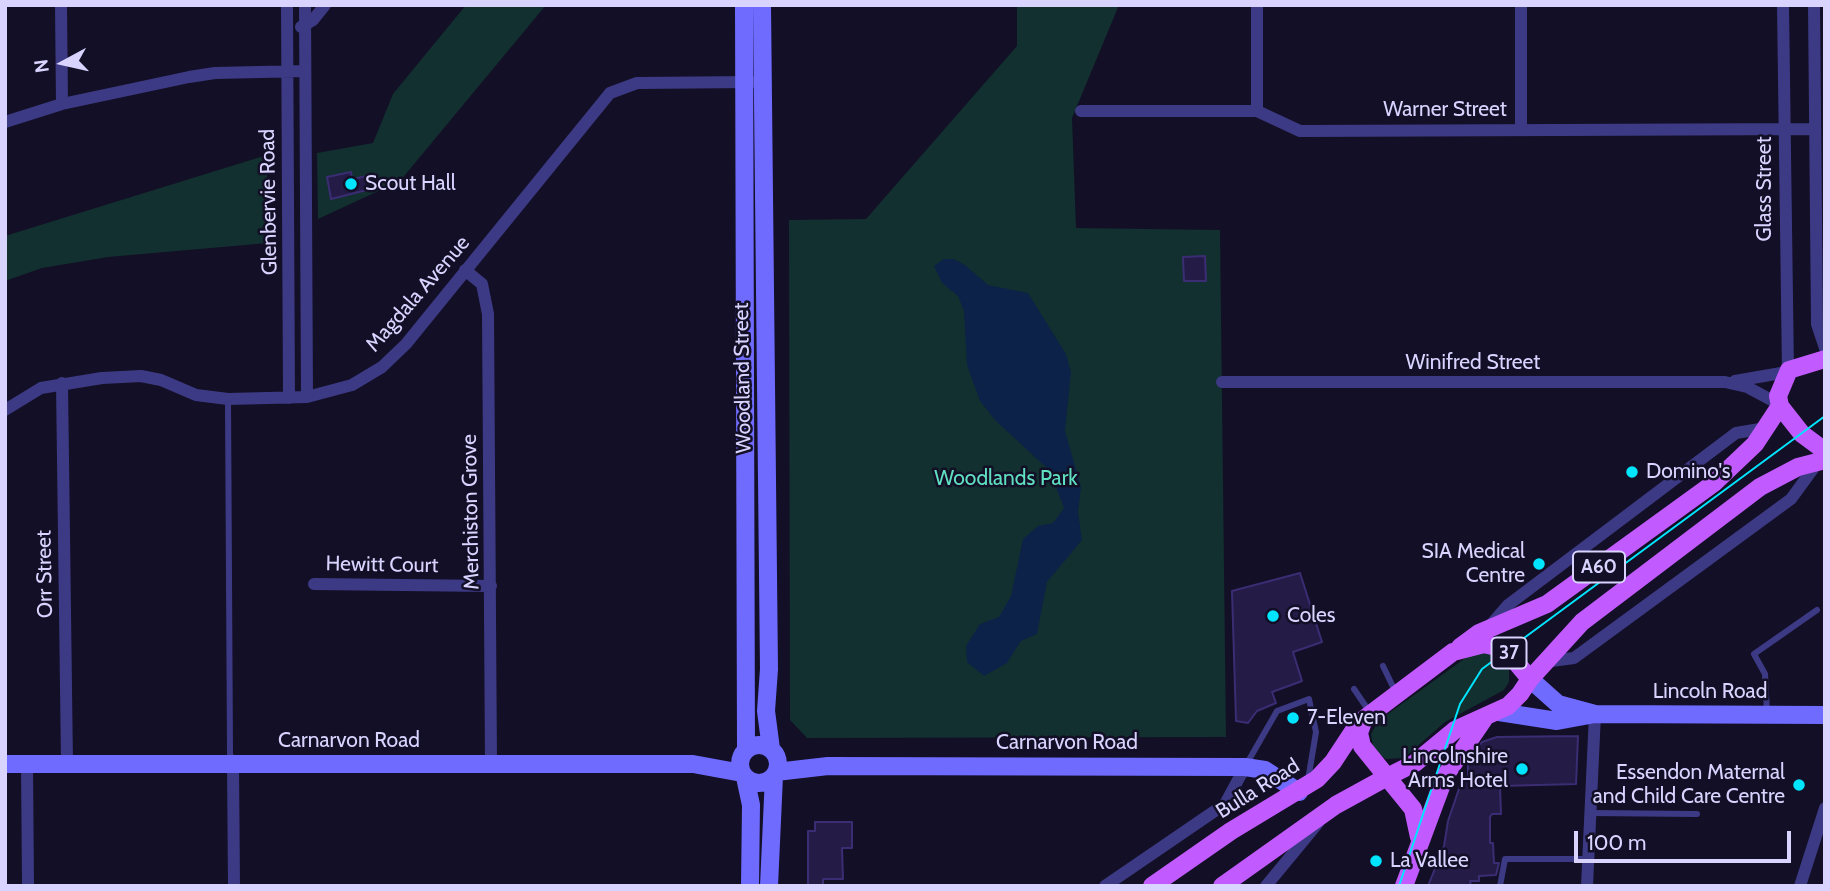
<!DOCTYPE html>
<style>
body{margin:0}
#map{position:relative;width:1830px;height:891px;overflow:hidden;background:#130f26;font-family:Cabin,sans-serif}
canvas{display:block}
.frame{position:absolute;inset:0;border:7px solid #d9d4ff;pointer-events:none}
.north{position:absolute;left:28px;top:28px;width:70px;height:70px;-webkit-text-stroke:5px #130f26;paint-order:stroke;rotate:262deg;font-size:19px;font-weight:700;line-height:28px;text-align:center;color:#d9d4ff}
.north::after{content:'';display:block;margin:auto;width:24px;height:32px;background:#d9d4ff;clip-path:polygon(50% 0,100% 100%,50% 72%,0 100%)}
.scale{position:absolute;left:1574px;top:831px;width:217px;height:32px;box-sizing:border-box;border:4px solid #d9d4ff;border-top:0;padding-left:9px;font-size:21px;line-height:24px;white-space:nowrap;color:#d9d4ff;-webkit-text-stroke:5px #130f26;paint-order:stroke}
</style>
<div id="map">
<canvas width="1830" height="891"></canvas>
<div class="frame"></div>
<div class="north">N</div>
<div class="scale">100 m</div>
</div>
<script>
const ctx = document.querySelector('canvas').getContext('2d');
ctx.lineJoin = 'round';
function fill(path, color) { ctx.fillStyle = color; ctx.fill(path, 'evenodd'); }
const toPath = rows => new Path2D(rows.map(r => 'M' + r).join(''));
function stroke(path, color, width, dash) { ctx.strokeStyle = color; ctx.lineWidth = width; ctx.lineCap = dash ? 'butt' : 'round'; ctx.setLineDash(dash || []); ctx.stroke(path); }
function write(font, color, halo, rows, align = 'center') {
  ctx.font = font + ' Cabin,sans-serif'; ctx.lineWidth = 5; ctx.setLineDash([]); ctx.textBaseline = 'middle'; ctx.strokeStyle = halo; ctx.fillStyle = color; for (const [text, x, y, turn = 0] of rows) {
    ctx.save(); ctx.translate(x, y); ctx.rotate((+turn || 0) * Math.PI / 180); ctx.textAlign = isNaN(turn) ? turn : align; if (halo) ctx.strokeText(text, 0, 0); ctx.fillText(text, 0, 0); ctx.restore();
  }
}
const green = toPath([
 [466,5,546,5,400,181,318,219,317,153,373,143,393,94],
 [1017,5,1119,5,1072,118,1076,228,1220,230,1226,737,807,738,790,720,789,220,866,219,1017,46],
 [267,155,268,243,108,257,42,268,5,281,5,236],
 [1496,652,1509,665,1509,682,1504,690,1445,722,1404,758,1386,759,1379,754,1373,746,1371,734,1378,721,1471,654]
]);
const water = toPath([
 [944,259,954,259,966,266,988,285,1028,293,1066,354,1071,372,1065,431,1081,487,1078,512,1082,540,1047,582,1037,634,1021,641,1007,663,984,676,967,662,966,646,980,624,999,617,1011,596,1023,539,1038,526,1053,523,1064,508,1050,471,995,420,980,401,967,365,964,311,958,296,942,283,934,266]
]);
const building = toPath([
 [351,172,352,179,373,175,375,188,331,199,327,177,351,172],
 [1205,256,1206,281,1184,281,1183,257,1205,256],
 [1300,573,1322,642,1293,652,1302,681,1272,692,1276,703,1257,711,1248,723,1236,721,1232,591,1300,573],
 [1578,736,1576,784,1500,786,1501,814,1492,814,1490,817,1490,843,1493,843,1494,863,1499,863,1496,875,1479,876,1479,881,1470,881,1471,886,1428,886,1444,846,1448,821,1462,780,1468,780,1468,762,1482,742,1497,737,1578,736],
 [815,822,852,822,852,848,842,848,843,879,823,879,823,886,808,886,808,831,815,831,815,822]
]);
const lane = toPath([
 [228,399,230,754,233,762],
 [1383,666,1396,693],
 [1354,689,1369,711],
 [1767,713,1765,674,1754,654,1817,610],
 [1246,765,1277,711,1309,699,1316,732,1308,780],
 [1590,813,1697,814],
 [1500,886,1505,859,1587,859]
]);
const street = toPath([
 [61,5,62,104],
 [287,5,289,398],
 [305,5,307,397],
 [1257,5,1257,111],
 [1783,5,1788,372],
 [1814,5,1817,324,1825,348],
 [301,27,313,20,325,5],
 [1081,111,1257,111,1300,131,1815,129],
 [5,122,62,104,189,77,215,73,305,71],
 [1521,129,1521,5],
 [465,270,482,284,488,314,491,763],
 [1735,381,1787,372],
 [1222,382,1725,382,1747,387,1779,404],
 [62,383,67,764],
 [5,410,41,388,102,378,141,376,161,380,196,395,228,399,307,397,352,385,382,367,406,344,610,93,637,83,752,82],
 [314,584,491,586],
 [1490,626,1508,605,1736,433,1766,428],
 [1544,662,1574,658,1791,499,1818,462],
 [27,764,28,886],
 [233,764,234,886],
 [1105,886,1225,804,1245,767],
 [1266,886,1318,823],
 [1587,886,1595,714],
 [1800,886,1825,808]
]);
const secondary = toPath([
 [744,5,746,749],
 [762,5,769,669,766,711,771,749],
 [1530,679,1558,704,1595,714],
 [1499,712,1557,721,1595,714,1825,715],
 '740 764a19 19 0 1 1 38 0a19 19 0 1 1-38 0Z',
 [5,764,693,764,742,773],
 [776,772,828,766,1245,767,1265,770,1299,792],
 [745,777,751,805,750,886],
 [769,886,774,776]
]);
const primary = toPath([
 [1825,359,1789,370,1778,396,1780,406,1802,434,1825,451],
 [1484,644,1505,649,1530,679,1520,694,1508,706,1455,730,1415,763,1387,777,1362,746,1359,733,1364,719,1453,652,1484,644],
 [1460,647,1479,633,1547,604,1714,483,1755,444,1780,406],
 [1530,679,1582,622,1760,487,1798,467,1825,460],
 [1387,777,1413,809,1419,837],
 [1152,886,1231,831,1317,779,1333,762,1360,721],
 [1222,886,1336,805,1387,777],
 [1404,886,1445,776,1484,719]
]);
const tram = toPath([
 [1399,886,1460,704,1482,669,1825,416]
]);
const markers = [
 [351,184,7,"#00e5ff"],
 [1632,472,7,"#00e5ff"],
 [1539,564,7,"#00e5ff"],
 [1273,616,7,"#00e5ff"],
 [1293,718,7,"#00e5ff"],
 [1522,769,7,"#00e5ff"],
 [1799,785,7,"#00e5ff"],
 [1376,861,7,"#00e5ff"]
];
const shields = [
 [1599,567,52],
 [1509,653,35]
];
const shieldNames = [
 ["A60",1599,567],
 ["37",1509,653]
];
const streetNames = [
 ["Warner Street",1445,110],
 ["Glass Street",1765,189,-90],
 ["Glenbervie Road",269,202,-91],
 ["Magdala Avenue",418,294,-49],
 ["Winifred Street",1473,363],
 ["Woodland Street",743,378,-91],
 ["Merchiston Grove",471,512,-91],
 ["Hewitt Court",382,565,1],
 ["Orr Street",45,574,-91],
 ["Lincoln Road",1710,692],
 ["Carnarvon Road",349,741],
 ["Carnarvon Road",1067,743],
 ["Bulla Road",1258,789,-32]
];
const poiNames = [
 ["Scout Hall",365,184],
 ["Domino's",1646,472],
 ["SIA Medical",1525,552,"right"],
 ["Centre",1525,576,"right"],
 ["Coles",1287,616],
 ["7-Eleven",1307,718],
 ["Lincolnshire",1508,757,"right"],
 ["Arms Hotel",1508,781,"right"],
 ["Essendon Maternal",1785,773,"right"],
 ["and Child Care Centre",1785,797,"right"],
 ["La Vallee",1390,861]
];
const parkNames = [
 ["Woodlands Park",1006,479]
];
fill(green, '#12302f');
fill(water, '#0c2248');
fill(building, '#241b47');
stroke(building, '#3b2d73', 2);
stroke(lane, '#3d3a85', 6);
stroke(street, '#3d3a85', 12);
stroke(secondary, '#6f6bff', 18);
stroke(primary, '#c25bff', 18);
stroke(tram, '#00e5ff', 2);
for (const [x, y, r, color] of markers) { const dot = new Path2D(); dot.arc(x, y, r, 0, 2 * Math.PI); ctx.fillStyle = color; ctx.fill(dot); stroke(dot, '#130f26', 2.5); }
for (const [x, y, w] of shields) { const box = new Path2D(); box.roundRect(x - w / 2, y - 15.5, w, 31, 5); ctx.fillStyle = '#130f26'; ctx.fill(box); stroke(box, '#d9d4ff', 2); }
write('bold 19px', '#d9d4ff', null, shieldNames);
write('21px', '#d9d4ff', '#130f26', streetNames);
write('21px', '#d9d4ff', '#130f26', poiNames, 'left');
write('21px', '#5fe0c0', '#130f26', parkNames);
</script>
